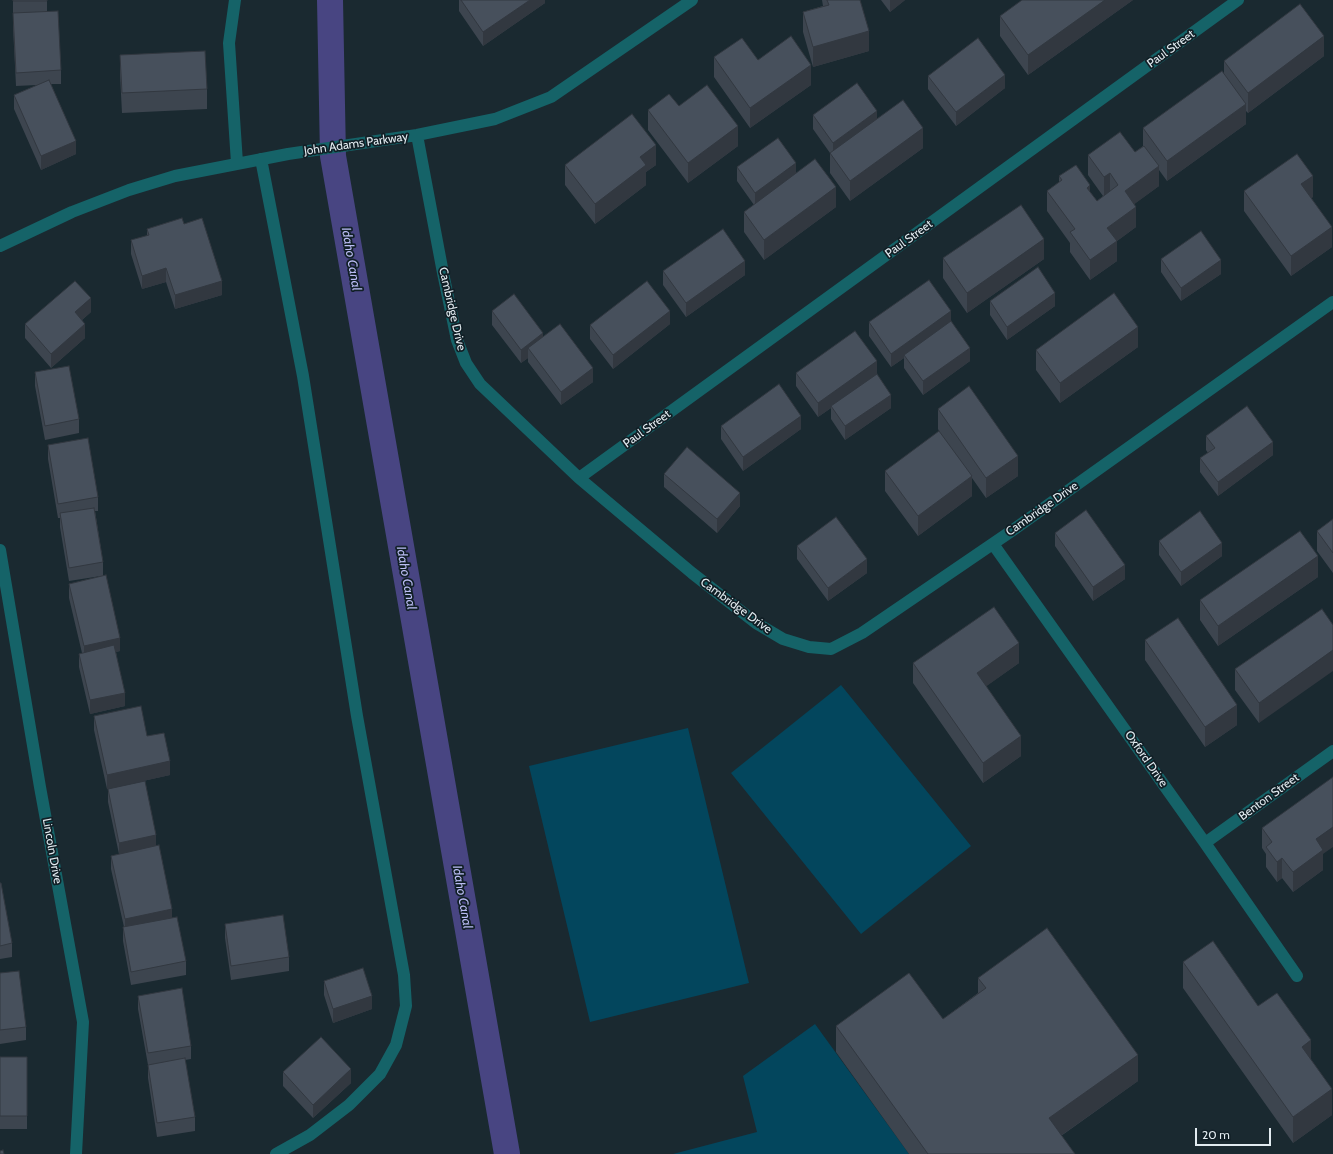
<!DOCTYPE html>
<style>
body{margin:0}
#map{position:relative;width:1333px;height:1154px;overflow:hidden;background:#1a2930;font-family:Cabin,sans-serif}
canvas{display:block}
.scale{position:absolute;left:1195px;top:1128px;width:76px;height:18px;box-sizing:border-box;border:2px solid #e2ebf0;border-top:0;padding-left:5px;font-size:12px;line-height:14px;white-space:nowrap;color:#e2ebf0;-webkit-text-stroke:3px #111f26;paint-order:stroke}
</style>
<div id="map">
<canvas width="1333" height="1154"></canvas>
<div class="scale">20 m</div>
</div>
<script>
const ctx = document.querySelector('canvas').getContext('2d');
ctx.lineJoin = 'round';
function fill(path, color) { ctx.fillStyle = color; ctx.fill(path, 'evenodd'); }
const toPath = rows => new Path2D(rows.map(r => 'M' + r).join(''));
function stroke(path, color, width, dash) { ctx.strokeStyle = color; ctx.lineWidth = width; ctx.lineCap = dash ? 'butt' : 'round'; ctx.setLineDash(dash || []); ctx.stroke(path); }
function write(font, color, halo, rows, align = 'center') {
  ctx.font = font + ' Cabin,sans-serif'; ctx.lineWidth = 3.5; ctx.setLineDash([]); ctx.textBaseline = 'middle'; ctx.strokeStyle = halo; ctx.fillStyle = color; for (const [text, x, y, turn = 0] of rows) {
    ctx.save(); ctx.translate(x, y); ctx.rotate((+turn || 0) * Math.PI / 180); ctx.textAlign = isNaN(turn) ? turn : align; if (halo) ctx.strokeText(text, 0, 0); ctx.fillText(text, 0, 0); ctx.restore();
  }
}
const green = toPath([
 [841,685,971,846,861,934,731,773],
 [688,728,749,983,590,1022,529,766],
 [815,1024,909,1154,673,1154,757,1132,743,1076]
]);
const canal = toPath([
 [330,0,333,156,507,1154]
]);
const minor = toPath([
 [235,0,229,43,237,163],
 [417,135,443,273,457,340,466,363,480,384,579,478,692,573,756,623,783,639,809,647,831,649,862,633,1013,530,1333,302],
 [261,159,303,376,357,716,404,975,406,1006,396,1045,380,1074,349,1105,310,1135,276,1154],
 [0,246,72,212,129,190,175,176,288,154,417,135,495,119,551,97,692,0],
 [579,478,1238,0],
 [993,544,1205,843,1297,976],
 [0,550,40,787,83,1022,76,1154],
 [1205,843,1333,751]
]);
const wall = toPath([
 [13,0,47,0,47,11,61,70,61,84,51,84,76,154,41,170,14,109,14,95,37,85,16,86,13,27],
 [459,0,545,0,545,3,483,46,459,11],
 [822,0,860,0,869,51,813,67,803,32,803,12,823,6],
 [881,0,905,0,890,12],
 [1133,0,1028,75,1000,36,1000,16],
 [120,55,207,89,207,109,122,113,120,75],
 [1324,56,1248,113,1246,111,1246,124,1167,181,1159,170,1159,186,1134,204,1136,227,1117,241,1117,261,1090,280,1070,252,1070,243,1047,211,1047,191,1059,182,1059,176,1090,192,1097,201,1103,196,1088,175,1088,155,1135,152,1143,146,1143,128,1224,74,1224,61],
 [714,57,758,60,811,85,750,128,714,77],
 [928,76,1005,88,956,126,928,89],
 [679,106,738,146,688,183,648,130,648,110],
 [813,115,877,118,923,148,850,201,830,173,830,153,813,129],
 [565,165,656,165,646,172,646,185,595,224,565,185],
 [737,167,796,173,836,207,764,260,744,232,744,212,754,205,737,181],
 [1244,191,1313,197,1311,198,1332,247,1291,276,1244,211],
 [184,224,222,295,175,309,166,282,142,289,131,254,131,240,147,236,147,229],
 [943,258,1044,259,967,313,943,278],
 [1161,259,1221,274,1181,301,1161,272],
 [663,271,745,275,686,317,663,285],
 [990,301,1055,306,1007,340,990,315],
 [492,311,543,337,593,382,561,405,528,362,528,358,521,363,492,325],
 [91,312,82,320,85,338,51,368,25,338,25,324],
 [951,321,970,361,923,395,904,368,904,358,891,367,869,336,869,322],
 [670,324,613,369,590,339,590,325],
 [1138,347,1060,403,1036,370,1036,350],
 [35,372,79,419,79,433,45,440,35,386],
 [796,373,877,375,891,408,845,440,831,419,831,408,818,417,796,386],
 [938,409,1018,476,986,498,972,478,972,496,918,536,885,491,885,471,940,433,938,429],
 [721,426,801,429,743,471,721,439],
 [1206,436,1273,455,1218,496,1200,472,1200,458,1208,453,1206,450],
 [48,445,98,497,98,511,95,511,103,562,103,576,120,651,116,652,125,706,90,714,79,667,79,654,82,653,69,598,69,584,101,576,69,581,60,527,60,518,58,518,48,459],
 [664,474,740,506,717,533,664,487],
 [1333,519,1333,573,1317,551,1317,531],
 [1055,533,1125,579,1093,601,1055,546],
 [1159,541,1222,556,1181,586,1159,555],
 [797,546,867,573,828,601,797,559],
 [1318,577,1218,646,1200,620,1200,600],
 [1322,609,1259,723,1235,690,1235,669],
 [1145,640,1237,725,1205,747,1145,660],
 [913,663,1019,663,986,686,1021,756,983,783,913,683],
 [94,716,147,736,170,775,107,789,94,730],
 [108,789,156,846,172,918,186,961,186,975,131,985,123,941,123,927,124,927,111,869,111,856,119,854,108,802],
 [1262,828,1323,854,1323,870,1293,892,1282,878,1277,882,1266,867,1266,854,1262,848],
 [0,883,12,943,12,957,0,959],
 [225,924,289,957,289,971,231,980,225,938],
 [1183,962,1258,1006,1311,1060,1332,1115,1293,1143,1183,988],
 [0,973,26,1027,26,1040,0,1044],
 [978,978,1138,1081,1061,1136,1075,1154,909,1154,836,1052,836,1026,943,1019,978,993],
 [324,981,372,1009,333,1023,324,995],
 [138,996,191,1046,191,1059,185,1060,195,1117,195,1131,157,1137,148,1078,148,1065,138,1009],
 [0,1057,27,1057,27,1129,0,1129],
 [283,1072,351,1083,313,1118,283,1086]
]);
const shadedWall = toPath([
 [530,0,545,0,545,3,483,46,483,32],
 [890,0,905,0,890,12],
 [1105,0,1133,0,1028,75,1028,55],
 [869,31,869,51,813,67,813,47],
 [1324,36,1324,56,1248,113,1248,93],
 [811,65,811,85,750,128,750,108],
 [1005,75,1005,88,956,126,956,112],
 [1246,104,1246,124,1167,181,1167,161],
 [877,111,877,125,833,156,833,143],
 [738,126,738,146,688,183,688,163],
 [923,128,923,148,850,201,850,181],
 [76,141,76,154,41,170,41,156],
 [656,145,656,165,646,172,646,185,595,224,595,204,640,157],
 [796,163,796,177,755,206,755,193],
 [1159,166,1159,186,1125,211,1125,191],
 [1110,173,1110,193,1104,197,1104,177],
 [1313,176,1313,197,1301,204,1301,184],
 [1090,185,1090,205,1087,188],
 [836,187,836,207,764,260,764,240],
 [1136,207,1136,227,1117,241,1117,261,1090,280,1090,260,1107,228],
 [1332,227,1332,247,1291,276,1291,256],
 [1044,239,1044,259,967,313,967,293],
 [1221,260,1221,274,1181,301,1181,288],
 [745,261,745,275,686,317,686,303],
 [166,268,166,282,142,289,142,276],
 [222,281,222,295,175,309,175,295],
 [1055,293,1055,306,1007,340,1007,327],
 [91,298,91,312,75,326,75,312],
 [670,311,670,324,613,369,613,355],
 [951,311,951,325,904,355,904,358,891,367,891,354],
 [85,324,85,338,51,368,51,354],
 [1138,327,1138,347,1060,403,1060,383],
 [543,333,543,346,528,348,528,358,521,363,521,350],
 [970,348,970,361,923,395,923,381],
 [877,361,877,375,831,406,831,408,818,417,818,403],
 [593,368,593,382,561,405,561,392],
 [891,395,891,408,845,440,845,426],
 [801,416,801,429,743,471,743,457],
 [1273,442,1273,455,1218,496,1218,482],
 [1018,456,1018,476,986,498,986,478],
 [972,476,972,496,918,536,918,516],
 [740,493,740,506,717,533,717,519],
 [1222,543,1222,556,1181,586,1181,572],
 [1318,556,1318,577,1218,646,1218,626],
 [867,559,867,573,828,601,828,588],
 [1125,565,1125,579,1093,601,1093,587],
 [120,638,120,651,84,660,84,646],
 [1019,643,1019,663,977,693,977,673],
 [1333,650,1333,671,1259,723,1259,703],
 [125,693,125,706,90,714,90,700],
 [1237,705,1237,725,1205,747,1205,727],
 [1021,736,1021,756,983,783,983,763],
 [170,761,170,775,107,789,107,775],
 [1333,827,1333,847,1323,854,1323,870,1293,892,1293,872,1316,839],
 [156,835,156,848,119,856,119,843],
 [1282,858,1282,878,1277,882,1277,862],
 [172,909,172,923,125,933,125,919],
 [372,996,372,1009,333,1023,333,1009],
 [1311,1040,1311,1067,1302,1047],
 [1138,1055,1138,1081,1049,1144,1049,1118],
 [351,1069,351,1083,313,1118,313,1105],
 [1332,1089,1332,1115,1293,1143,1293,1117]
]);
const building = toPath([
 [13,0,47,0,47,1,13,1,13,0],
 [461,0,530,0,483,32,461,0],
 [827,0,860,0,869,31,813,47,803,12,829,5,827,0],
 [1022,0,1105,0,1028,55,1000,16,1022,0],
 [1300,4,1324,36,1248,93,1224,61,1300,4],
 [58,11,61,70,16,73,13,13,58,11],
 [791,36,811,65,750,108,714,57,742,38,758,60,791,36],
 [978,38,1005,75,956,112,928,76,978,38],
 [205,51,207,89,122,93,120,55,205,51],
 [1222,71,1246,104,1167,161,1143,128,1222,71],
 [49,80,76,141,41,156,14,95,49,80],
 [857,83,877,111,833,143,813,115,857,83],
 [707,85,738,126,688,163,648,110,669,94,679,106,707,85],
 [903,100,923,128,850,181,830,153,903,100],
 [632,114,656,145,640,157,646,165,595,204,565,165,632,114],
 [1120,132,1135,152,1144,146,1159,166,1125,191,1136,207,1107,228,1117,241,1090,260,1070,232,1075,229,1047,191,1062,180,1059,176,1076,165,1090,185,1087,188,1097,201,1118,185,1110,173,1104,177,1088,155,1120,132],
 [778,138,796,163,755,193,737,167,778,138],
 [1297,154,1313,176,1301,184,1332,227,1291,256,1244,191,1297,154],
 [815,159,836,187,764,240,744,212,815,159],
 [1021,205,1044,239,967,293,943,258,1021,205],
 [182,218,184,224,202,218,222,281,175,295,166,268,142,276,131,240,149,235,147,229,182,218],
 [723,229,745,261,686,303,663,271,723,229],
 [1201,231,1221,260,1181,288,1161,259,1201,231],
 [1038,267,1055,293,1007,327,990,301,1038,267],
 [929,280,951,311,891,354,869,322,929,280],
 [75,281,91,298,75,312,85,324,51,354,25,324,75,281],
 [647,281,670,311,613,355,590,325,647,281],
 [1114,293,1138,327,1060,383,1036,350,1114,293],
 [514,294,543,333,521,350,492,311,514,294],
 [951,321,970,348,923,381,904,355,951,321],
 [560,324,593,368,561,392,528,348,560,324],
 [855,331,877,361,818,403,796,373,855,331],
 [69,366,79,419,45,426,35,372,69,366],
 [877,374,891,395,845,426,831,406,877,374],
 [779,384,801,416,743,457,721,426,779,384],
 [969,386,1018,456,986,478,938,409,969,386],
 [1247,406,1273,442,1218,482,1200,458,1215,448,1206,436,1247,406],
 [939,431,972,476,918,516,885,471,939,431],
 [88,438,98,497,58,504,48,445,88,438],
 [687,447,740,493,717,519,664,474,687,447],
 [94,508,103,562,69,568,60,513,94,508],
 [1086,510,1125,565,1093,587,1055,533,1086,510],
 [1200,511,1222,543,1181,572,1159,541,1200,511],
 [836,517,867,559,828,588,797,546,836,517],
 [1333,519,1333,553,1317,531,1333,519],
 [1300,531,1318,556,1218,626,1200,600,1300,531],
 [106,575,120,638,84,646,69,584,106,575],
 [994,607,1019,643,977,673,1021,736,983,763,913,663,994,607],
 [1322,609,1333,625,1333,650,1259,703,1235,669,1322,609],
 [1178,618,1237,705,1205,727,1145,640,1178,618],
 [114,645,125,693,90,700,79,654,114,645],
 [141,706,147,736,164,733,170,761,107,775,94,716,141,706],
 [1333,777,1333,827,1316,839,1323,850,1293,872,1282,858,1277,862,1266,847,1272,842,1262,828,1333,777],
 [145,781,156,835,119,843,108,789,145,781],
 [159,845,172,909,125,919,111,856,159,845],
 [0,883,1,883,12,943,0,946,0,883],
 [283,915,289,957,231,966,225,924,283,915],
 [177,917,186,961,131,972,123,927,177,917],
 [1047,928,1138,1055,1049,1118,1075,1154,928,1154,836,1026,909,973,943,1019,986,988,978,978,1047,928],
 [1213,941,1258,1006,1277,993,1311,1040,1302,1047,1332,1089,1293,1117,1183,962,1213,941],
 [363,968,372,996,333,1009,324,981,363,968],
 [19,971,26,1027,0,1030,0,973,19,971],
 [182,988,191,1046,148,1053,138,996,182,988],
 [321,1037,351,1069,313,1105,283,1072,321,1037],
 [0,1057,27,1057,27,1116,0,1116,0,1057],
 [185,1058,195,1117,157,1123,148,1065,185,1058],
 [3,1150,4,1154,0,1154,0,1151,3,1150]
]);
const streetNames = [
 ["Paul Street",1171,49,-36],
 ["John Adams Parkway",356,144,-8],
 ["Paul Street",909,239,-36],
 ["Cambridge Drive",452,309,77],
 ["Paul Street",647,429,-36],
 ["Cambridge Drive",1042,509,-35],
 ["Cambridge Drive",736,606,36],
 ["Oxford Drive",1146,759,55],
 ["Benton Street",1269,797,-36],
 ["Lincoln Drive",52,851,80]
];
const waterNames = [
 ["Idaho Canal",351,259,80],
 ["Idaho Canal",406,578,80],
 ["Idaho Canal",462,897,80]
];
fill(green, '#03465d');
stroke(canal, '#484582', 26);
stroke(minor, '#156368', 12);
fill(wall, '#3d454f');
fill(shadedWall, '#323840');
fill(building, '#47505c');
stroke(building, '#323840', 1);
write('12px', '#e2ebf0', '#111f26', streetNames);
write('italic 13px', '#babcf3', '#111f26', waterNames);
</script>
